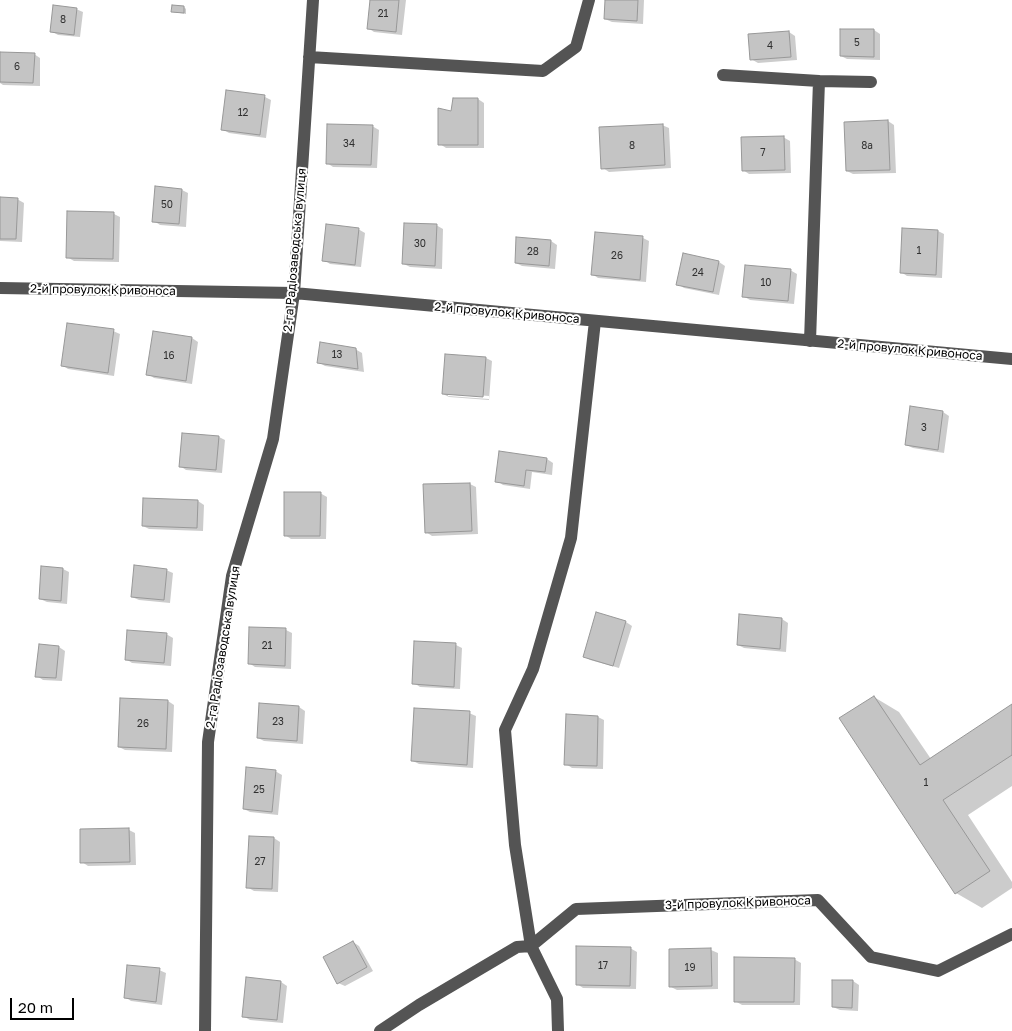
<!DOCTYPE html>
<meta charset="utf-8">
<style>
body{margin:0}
#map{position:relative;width:1012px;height:1031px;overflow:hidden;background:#fff;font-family:"Golos Text",sans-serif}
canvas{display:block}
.scale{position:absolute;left:10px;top:998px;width:64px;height:22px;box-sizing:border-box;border:2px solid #000;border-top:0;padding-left:6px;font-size:15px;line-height:18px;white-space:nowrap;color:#000;-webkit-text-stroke:4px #fff;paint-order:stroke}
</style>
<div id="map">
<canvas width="1012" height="1031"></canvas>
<div class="scale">20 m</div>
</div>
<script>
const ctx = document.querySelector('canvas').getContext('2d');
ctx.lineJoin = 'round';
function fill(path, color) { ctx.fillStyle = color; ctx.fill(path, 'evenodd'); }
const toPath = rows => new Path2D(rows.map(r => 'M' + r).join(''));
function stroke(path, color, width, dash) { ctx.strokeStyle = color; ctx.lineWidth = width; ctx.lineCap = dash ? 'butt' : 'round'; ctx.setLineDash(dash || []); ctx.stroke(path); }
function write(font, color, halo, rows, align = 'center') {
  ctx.font = font + ' "Golos Text",sans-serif'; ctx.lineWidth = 4; ctx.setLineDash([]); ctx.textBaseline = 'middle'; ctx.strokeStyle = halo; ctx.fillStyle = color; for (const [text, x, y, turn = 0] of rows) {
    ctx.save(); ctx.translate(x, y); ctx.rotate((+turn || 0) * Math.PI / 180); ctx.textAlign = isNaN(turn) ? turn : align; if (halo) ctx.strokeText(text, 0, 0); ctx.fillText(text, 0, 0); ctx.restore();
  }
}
const shadow = toPath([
 [371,0,406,0,402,35,374,32,368,28],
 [606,0,644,0,643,24,612,22,605,19],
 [184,7,186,9,186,14,173,12],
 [76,9,83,12,80,37,58,35,51,31],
 [841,30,874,30,880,34,880,60,847,59,841,56],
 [789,32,795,36,797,60,758,63,751,59],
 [0,53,34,54,40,58,40,86,3,85,0,83],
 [227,91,265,97,271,100,266,138,229,133,222,129],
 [478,99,484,103,484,148,446,148,440,144,452,113],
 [888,121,894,125,896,173,853,174,847,171],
 [662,125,669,128,671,168,609,172,603,168],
 [372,126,379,130,377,168,333,167,327,163],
 [783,137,790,141,791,173,749,174,743,170],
 [182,190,188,193,186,227,160,225,154,221],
 [0,199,17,199,24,203,22,242,0,241],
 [114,214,120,217,119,262,74,261,67,257],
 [436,225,443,229,442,269,410,267,404,264],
 [358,229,365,233,361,267,330,264,324,260],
 [903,229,938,231,944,234,942,278,907,276,901,272],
 [596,233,643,238,649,241,646,282,598,278,592,274],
 [551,241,557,245,555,269,522,266,516,263],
 [719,262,725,266,719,295,684,288,678,284],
 [790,270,797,274,794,304,750,300,743,296],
 [113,331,120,334,114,376,68,369,62,365],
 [154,332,192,338,198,342,192,384,154,378,148,374],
 [355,349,362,353,364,372,325,366,318,362],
 [486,358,492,361,489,400,449,397,443,394],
 [448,393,489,396,489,399,448,396],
 [943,412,949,416,944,453,913,448,906,445],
 [219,437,225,440,222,473,186,470,180,466],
 [500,453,547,459,553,463,552,475,532,472,530,489,503,485,497,481],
 [470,484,476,487,478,534,432,536,426,532,424,485],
 [320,493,327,497,326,539,291,539,285,535],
 [198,501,204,505,203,531,149,529,143,526],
 [42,567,63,569,69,572,67,604,47,602,40,599],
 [166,570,173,573,170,603,139,600,132,597],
 [782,619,788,623,786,652,744,648,738,645],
 [626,622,632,626,619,668,590,660,584,656],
 [251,628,286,630,292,633,291,669,255,667,249,663],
 [166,634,173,638,171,666,132,663,126,659],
 [456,645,462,648,460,689,420,687,414,683],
 [59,647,65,651,62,681,43,680,37,676],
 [874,697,899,712,931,759,1012,706,1012,786,968,815,1012,882,1012,888,982,908,956,893,841,719],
 [168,701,174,705,172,752,125,750,119,747],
 [299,707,305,711,303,744,264,741,258,738],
 [469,713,476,716,473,768,419,764,413,761],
 [598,717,604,720,603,769,572,768,566,764],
 [275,771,282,775,278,815,250,812,244,809],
 [129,830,135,833,136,865,88,866,82,862],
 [274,838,280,842,278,892,254,891,247,887],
 [353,942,359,946,373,971,345,986,338,983],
 [630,948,637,952,636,989,583,988,577,984],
 [670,950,711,950,718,953,718,989,677,990,671,987],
 [794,959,801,963,800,1005,742,1005,735,1001],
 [159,970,166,973,162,1005,131,1001,125,997],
 [853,981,859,985,858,1011,840,1010,833,1007],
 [281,982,287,986,283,1023,250,1020,243,1016]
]);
const building = toPath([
 [370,0,399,0,396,32,367,29,370,0],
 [605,0,638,0,637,21,604,19,605,0],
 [53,5,77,8,74,35,50,32,53,5],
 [172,5,184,6,184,13,171,12,172,5],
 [840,29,874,29,874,57,840,56,840,29],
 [789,31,791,57,750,60,748,34,789,31],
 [0,52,35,53,33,83,0,82,0,52],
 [226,90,265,95,260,135,221,130,226,90],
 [453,98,478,98,478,145,438,145,438,108,451,111,453,98],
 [888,120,890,170,846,171,844,122,888,120],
 [327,124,373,125,371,165,326,164,327,124],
 [663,124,665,165,601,169,599,127,663,124],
 [784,136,785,170,742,171,741,137,784,136],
 [155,186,182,189,179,224,152,222,155,186],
 [0,197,18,198,16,239,0,239,0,197],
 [67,211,114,212,113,259,66,258,67,211],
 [404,223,437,224,435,266,402,264,404,223],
 [326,224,359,228,355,265,322,261,326,224],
 [902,228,938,230,936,275,900,273,902,228],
 [595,232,643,236,640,280,591,275,595,232],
 [516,237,551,240,549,266,515,263,516,237],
 [683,253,719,261,713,292,676,285,683,253],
 [745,265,791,269,788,301,742,297,745,265],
 [67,323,114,329,108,373,61,366,67,323],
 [153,331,192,337,186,381,146,375,153,331],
 [320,342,356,348,358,369,317,363,320,342],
 [445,354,486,357,483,397,442,394,445,354],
 [910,406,943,411,938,450,905,445,910,406],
 [182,433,219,436,216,470,179,467,182,433],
 [499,451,547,458,545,472,526,470,524,486,495,482,499,451],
 [470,483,472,531,425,533,423,484,470,483],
 [284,492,321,492,320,536,284,536,284,492],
 [143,498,198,500,197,528,142,526,143,498],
 [134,565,167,569,164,600,131,597,134,565],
 [41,566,63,568,61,601,39,599,41,566],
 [596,612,626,621,613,666,583,657,596,612],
 [739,614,782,618,780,649,737,645,739,614],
 [249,627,286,628,285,666,248,664,249,627],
 [127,630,167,633,164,663,125,660,127,630],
 [414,641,456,643,454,687,412,684,414,641],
 [39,644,59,646,56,678,35,677,39,644],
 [874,696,920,765,1012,704,1012,755,943,800,990,871,955,894,839,718,874,696],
 [120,698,168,700,166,749,118,747,120,698],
 [259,703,299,706,297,741,257,738,259,703],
 [414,708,470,711,467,765,411,761,414,708],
 [566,714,598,716,597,766,564,765,566,714],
 [246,767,276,770,272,812,243,809,246,767],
 [129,828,130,862,80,863,80,829,129,828],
 [249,836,274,837,272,889,246,888,249,836],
 [353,941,367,967,337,984,323,957,353,941],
 [576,946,631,947,630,986,576,985,576,946],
 [711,948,712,986,669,987,669,949,711,948],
 [734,957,795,958,794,1002,734,1002,734,957],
 [127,965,160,968,156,1002,124,998,127,965],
 [246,977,281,981,277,1020,242,1017,246,977],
 [832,980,853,980,852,1008,832,1007,832,980]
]);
const minor = toPath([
 [309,57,543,71,576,47,589,0],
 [723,75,819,81,810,341],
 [819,81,871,82],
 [0,288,294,293,1012,359],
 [531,946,576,909,818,900,871,957,938,971,1012,934],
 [205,1031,208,742,232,576,273,439,294,293,313,0],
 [380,1031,419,1005,517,947,531,946],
 [558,1031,557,999,531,946,515,845,505,730,533,669,571,538,595,321]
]);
const numberNames = [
 ["21",383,14],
 ["8",63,20],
 ["5",857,43],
 ["4",770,46],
 ["6",17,67],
 ["12",243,113],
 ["34",349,144],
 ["8",632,146],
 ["8а",867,146],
 ["7",763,153],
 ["50",167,205],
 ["30",420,244],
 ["1",919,251],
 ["28",533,252],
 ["26",617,256],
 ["24",698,273],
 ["10",766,283],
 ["13",337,355],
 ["16",169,356],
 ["3",924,428],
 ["21",267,646],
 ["23",278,722],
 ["26",143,724],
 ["1",926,783],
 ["25",259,790],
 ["27",260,862],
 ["17",603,966],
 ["19",690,968]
];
const streetNames = [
 ["2-га Радіозаводська вулиця",295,250,-85],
 ["2-й провулок Кривоноса",103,290,1],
 ["2-й провулок Кривоноса",507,313,5],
 ["2-й провулок Кривоноса",910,350,5],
 ["2-га Радіозаводська вулиця",223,647,-81],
 ["3-й провулок Кривоноса",738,903,-2]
];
fill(shadow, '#0003');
fill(building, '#c4c4c4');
stroke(building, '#989898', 1);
stroke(minor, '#545454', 12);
write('10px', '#313131', null, numberNames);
write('12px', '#000', '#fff', streetNames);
</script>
